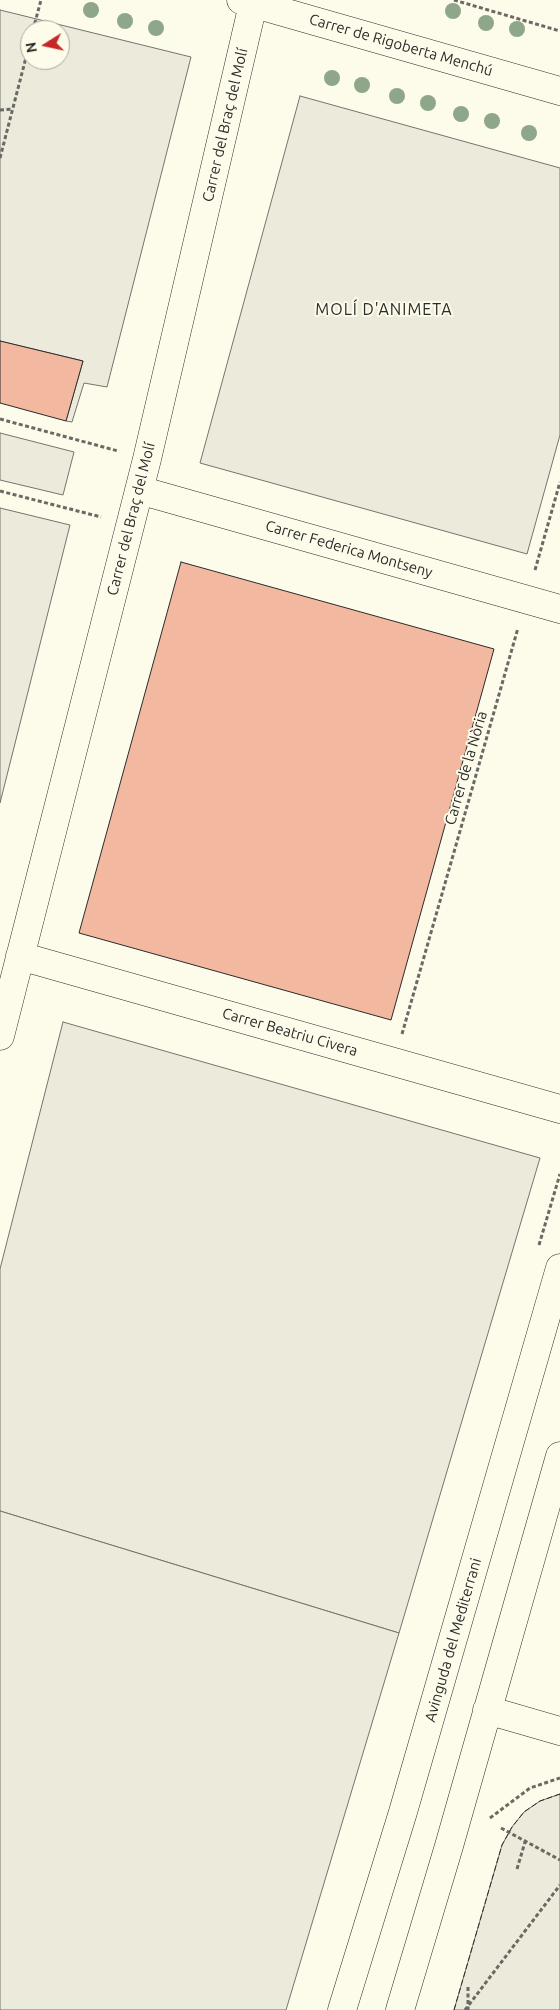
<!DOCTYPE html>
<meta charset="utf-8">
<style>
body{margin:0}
#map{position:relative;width:560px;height:2010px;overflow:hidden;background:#fdfbea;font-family:Ubuntu,sans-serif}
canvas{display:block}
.north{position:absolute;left:20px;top:20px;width:50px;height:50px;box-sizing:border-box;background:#fdfbea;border:1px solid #a9a89e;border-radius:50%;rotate:260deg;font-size:14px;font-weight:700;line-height:20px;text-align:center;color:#2b2b2b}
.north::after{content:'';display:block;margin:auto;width:18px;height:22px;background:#c62828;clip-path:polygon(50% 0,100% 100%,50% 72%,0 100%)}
</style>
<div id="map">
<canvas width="560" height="2010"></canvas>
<div class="north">N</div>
</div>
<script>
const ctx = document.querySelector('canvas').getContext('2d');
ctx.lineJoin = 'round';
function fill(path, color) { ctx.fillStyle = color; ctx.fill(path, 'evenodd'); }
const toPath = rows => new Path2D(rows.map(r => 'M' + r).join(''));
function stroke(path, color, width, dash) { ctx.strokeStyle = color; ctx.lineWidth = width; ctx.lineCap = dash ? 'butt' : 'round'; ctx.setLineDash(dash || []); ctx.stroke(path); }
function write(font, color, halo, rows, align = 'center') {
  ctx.font = font + ' Ubuntu,sans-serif'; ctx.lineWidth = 4; ctx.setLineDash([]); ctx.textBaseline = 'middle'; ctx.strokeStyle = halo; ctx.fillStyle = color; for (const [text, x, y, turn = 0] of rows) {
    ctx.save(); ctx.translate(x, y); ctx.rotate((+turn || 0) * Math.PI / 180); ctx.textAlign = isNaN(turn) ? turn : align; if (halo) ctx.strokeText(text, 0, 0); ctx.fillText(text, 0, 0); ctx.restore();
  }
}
const green = toPath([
 [0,10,191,57,107,387,84,383,72,422,66,421,83,361,0,341,0,10],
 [30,30,60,30,60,60,30,60,30,30],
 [300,96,560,168,560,435,527,554,200,463,300,96],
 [0,433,74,452,63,495,0,480,0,433],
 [63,1022,540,1158,399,1633,0,1511,0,1269,63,1022],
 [560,1794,560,2010,454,2010,502,1845,512,1827,524,1812,540,1801,560,1794]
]);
const parking = toPath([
 [0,508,70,525,0,803,0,508],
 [0,1511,399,1633,286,2010,0,2010,0,1511]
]);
const building = toPath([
 [0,341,83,361,66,421,0,403,0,341],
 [181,562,494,649,391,1020,79,933,181,562]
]);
const path = toPath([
 [454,0,560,31],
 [33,30,41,0],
 [0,110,13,109],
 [0,158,30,42],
 [0,419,118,451],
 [0,491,101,517],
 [535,570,560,482],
 [402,1034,518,628],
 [539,1245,560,1174],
 [490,1818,530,1788,560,1778],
 [501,1828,560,1860],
 [517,1869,525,1842],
 [468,1987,468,2010],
 [465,2010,560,1885]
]);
const minor = toPath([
 [241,0,560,91],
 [139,490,560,609],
 [20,956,560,1109],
 [0,1036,147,459,254,0],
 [487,1710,560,1731],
 [342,2010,403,1812,560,1268],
 [400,2010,449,1846,560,1456]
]);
const fence = toPath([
 [454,2010,502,1845,512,1827,524,1812,540,1801,560,1794]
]);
const trees = [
 [91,10],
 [453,11],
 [125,21],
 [486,23],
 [156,28],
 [517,29],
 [332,78],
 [362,85],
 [397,96],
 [428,103],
 [461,114],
 [492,121],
 [529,133]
];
const streetNames = [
 ["Carrer de Rigoberta Menchú",401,45,16],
 ["Carrer del Braç del Molí",225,125,-77],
 ["Carrer del Braç del Molí",131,519,-76],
 ["Carrer Federica Montseny",349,549,16],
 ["Carrer de la Nòria",466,768,-74],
 ["Carrer Beatriu Civera",290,1032,16],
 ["Avinguda del Mediterrani",453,1640,-74]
];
const neighbourhoodNames = [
 ["MOLÍ D'ANIMETA",384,310]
];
fill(green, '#ecebdb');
stroke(green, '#74746e', 1);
fill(parking, '#eceadb');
stroke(parking, '#74746e', 1);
fill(building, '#f2b8a0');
stroke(building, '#2b2b2b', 1);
stroke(minor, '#2b2b2b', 29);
stroke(path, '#6a6964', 3, [4, 2.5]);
stroke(minor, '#fdfbea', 28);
stroke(fence, '#2b2b2b', 1, [6, 2.5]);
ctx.fillStyle = '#8ea78a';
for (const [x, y] of trees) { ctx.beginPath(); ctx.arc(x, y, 8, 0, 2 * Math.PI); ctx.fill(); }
write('15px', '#2b2b2b', '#fdfbea', streetNames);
ctx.letterSpacing = '1px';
write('16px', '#2b2b2b', '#fdfbea', neighbourhoodNames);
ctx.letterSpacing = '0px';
</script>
